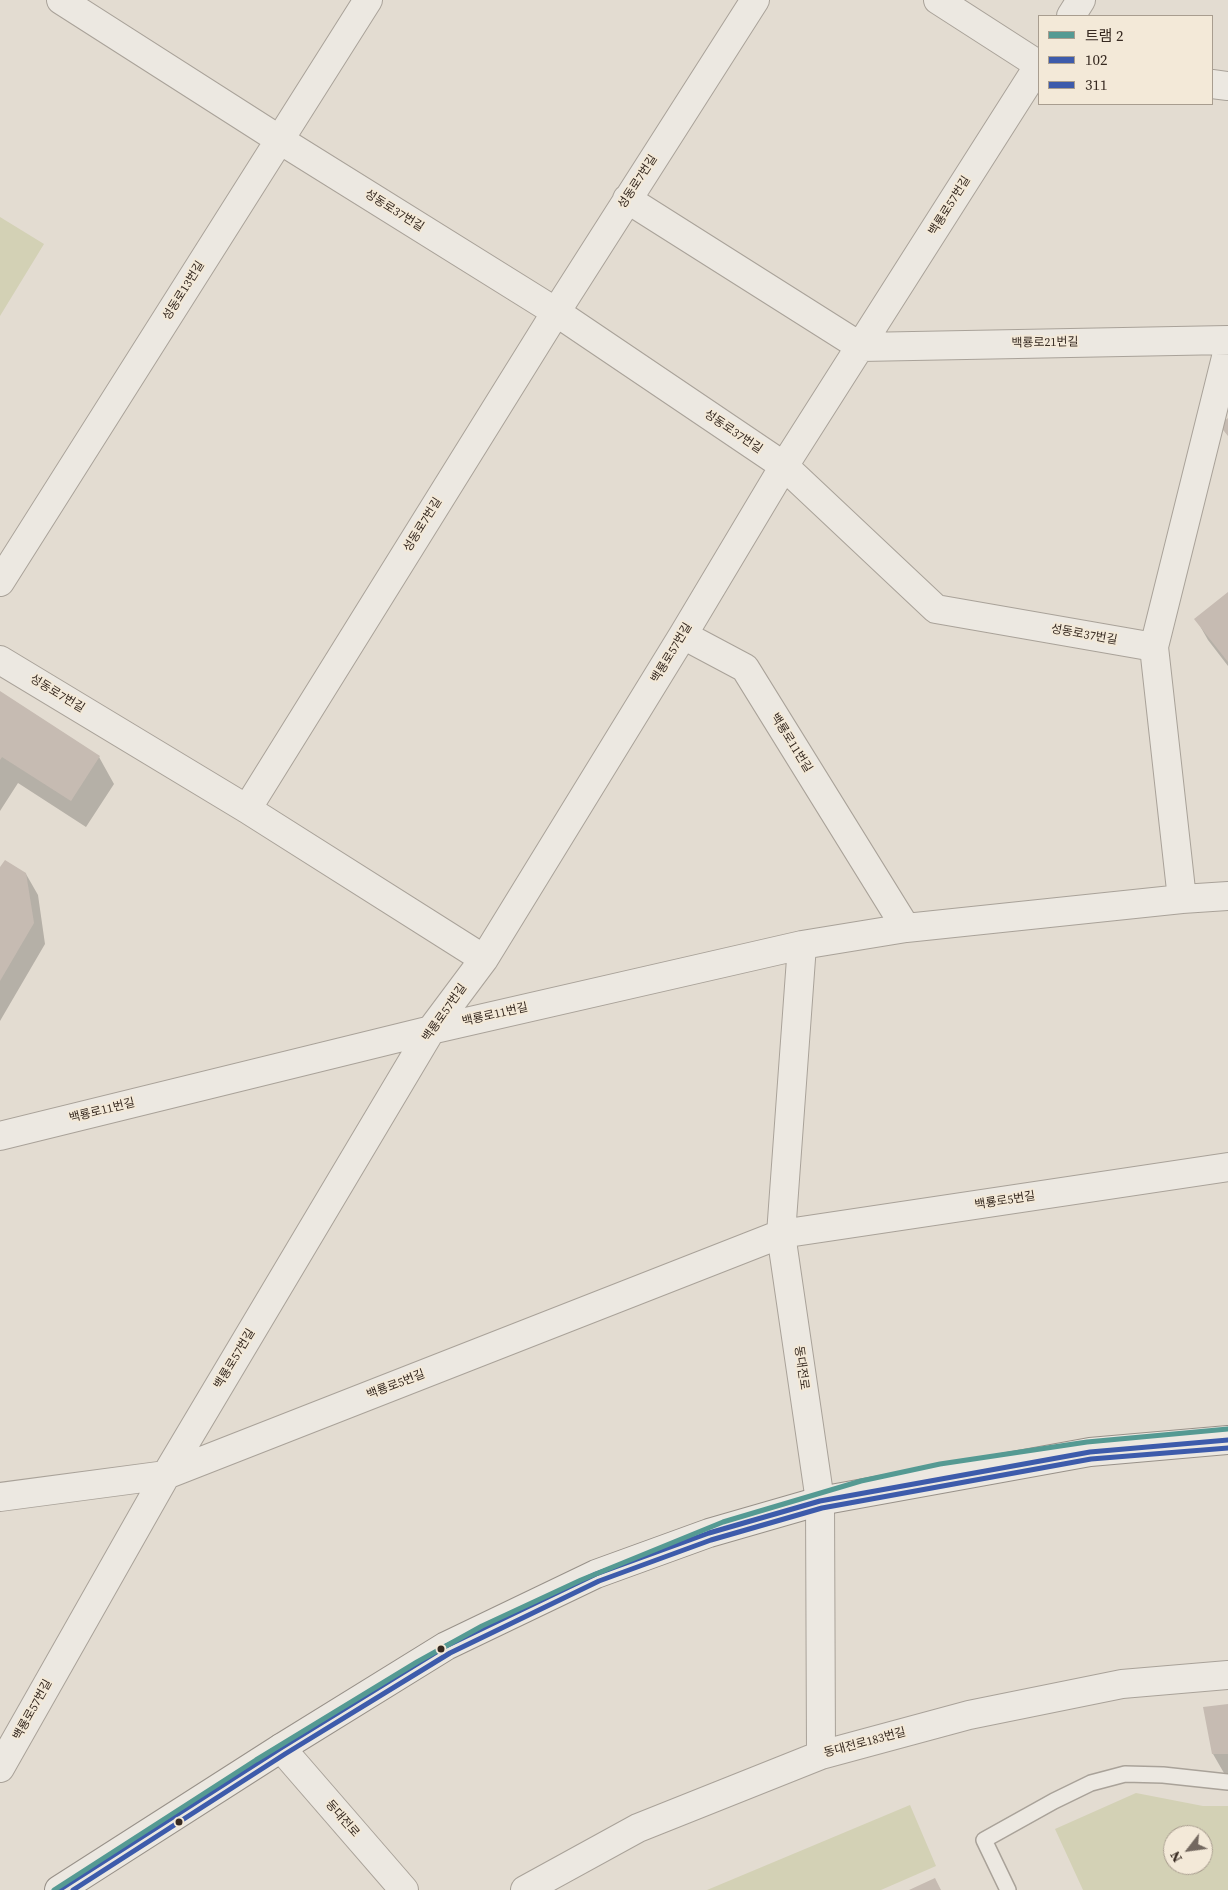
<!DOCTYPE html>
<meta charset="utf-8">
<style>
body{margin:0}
#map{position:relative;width:1228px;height:1890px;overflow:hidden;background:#e3dcd1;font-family:"Source Serif 4","Noto Sans KR",serif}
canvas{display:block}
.legend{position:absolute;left:1038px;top:15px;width:175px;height:90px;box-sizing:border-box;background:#f3e9d8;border:1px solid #a89d8f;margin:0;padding:6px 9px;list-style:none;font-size:15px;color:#372a21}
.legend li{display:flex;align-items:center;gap:10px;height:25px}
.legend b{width:25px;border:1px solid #a89d8f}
.north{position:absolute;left:1163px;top:1825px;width:50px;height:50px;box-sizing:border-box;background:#f3e9d8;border:1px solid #a89d8f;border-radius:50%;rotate:240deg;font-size:14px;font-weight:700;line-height:20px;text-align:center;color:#372a21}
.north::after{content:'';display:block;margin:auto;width:18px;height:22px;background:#73685f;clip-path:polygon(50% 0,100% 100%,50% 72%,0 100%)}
</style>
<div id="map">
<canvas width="1228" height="1890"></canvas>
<ul class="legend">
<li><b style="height:6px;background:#559a93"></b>트램 2</li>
<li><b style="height:6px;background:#3d5bab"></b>102</li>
<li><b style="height:6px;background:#3d5bab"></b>311</li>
</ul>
<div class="north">N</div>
</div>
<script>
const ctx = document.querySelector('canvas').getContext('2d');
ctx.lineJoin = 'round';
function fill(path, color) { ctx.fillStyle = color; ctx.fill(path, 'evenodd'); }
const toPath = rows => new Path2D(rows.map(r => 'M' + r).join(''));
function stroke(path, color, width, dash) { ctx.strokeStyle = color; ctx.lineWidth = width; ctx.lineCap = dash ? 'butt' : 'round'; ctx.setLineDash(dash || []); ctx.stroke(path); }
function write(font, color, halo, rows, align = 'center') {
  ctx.font = font + ' "Source Serif 4","Noto Sans KR",serif'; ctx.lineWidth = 4; ctx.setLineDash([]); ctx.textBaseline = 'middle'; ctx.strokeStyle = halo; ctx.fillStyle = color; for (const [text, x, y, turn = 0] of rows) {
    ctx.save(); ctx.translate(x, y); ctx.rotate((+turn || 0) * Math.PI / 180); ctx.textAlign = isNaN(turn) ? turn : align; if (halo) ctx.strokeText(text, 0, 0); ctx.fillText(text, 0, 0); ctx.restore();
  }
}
const green = toPath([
 [0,217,44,244,0,316],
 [1136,1793,1203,1806,1228,1806,1228,1890,1083,1890,1055,1829],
 [1173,1835,1203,1835,1203,1865,1173,1865],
 [910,1805,936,1866,881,1890,707,1890]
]);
const shadow = toPath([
 [1228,594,1228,666,1208,640,1196,619],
 [0,692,99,757,114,784,86,827,18,783,0,811],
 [0,870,26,874,38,895,45,944,0,1021],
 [1228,1706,1228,1780,1213,1754]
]);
const building = toPath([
 [1228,418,1228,436,1219,425],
 [1228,592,1228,662,1194,619],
 [0,691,100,756,71,801,2,757,0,760],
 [5,860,26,873,34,923,0,981,0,867],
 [1228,1704,1228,1754,1212,1754,1203,1707],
 [935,1878,941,1890,909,1890]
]);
const lane = toPath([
 [1008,1890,984,1840,1054,1801,1091,1783,1125,1774,1163,1775,1228,1782]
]);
const street = toPath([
 [61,0,280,140,556,312,784,466,936,609,1154,647],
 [938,0,1039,65],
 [1071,16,1081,0],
 [1212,84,1228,86],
 [627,199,861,347,1228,340],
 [0,582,368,0],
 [683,635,745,668,906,928],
 [0,660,247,809,484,959],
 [247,809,556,312,755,0],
 [1182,899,1154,647,1228,349],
 [802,945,781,1234,820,1501,821,1755],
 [0,1136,431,1030,802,945,906,928,1182,899,1228,896],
 [0,1497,166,1475,781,1234,1228,1167],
 [281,1748,404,1890],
 [0,1768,166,1475,431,1030,484,959,683,635,784,466,1039,65],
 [525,1890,638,1828,821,1755,969,1715,1122,1684,1228,1675]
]);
const secondary = toPath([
 [59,1890,281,1748,446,1646,596,1574,709,1533,820,1501,1090,1452,1228,1440]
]);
const bus1 = toPath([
 [59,1890,281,1748,446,1646,596,1574,709,1533,820,1501,1090,1452,1228,1440]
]);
const bus2 = toPath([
 [73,1890,285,1754,450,1653,599,1581,711,1540,822,1508,1091,1459,1228,1448]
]);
const tram1 = toPath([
 [54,1890,256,1760,417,1662,482,1626,581,1580,723,1522,861,1481,940,1464,1087,1442,1228,1429]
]);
const markers = [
 [441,1649,4.5,"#372a21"],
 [179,1822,4.5,"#372a21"]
];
const streetNames = [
 ["성동로7번길",638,182,-57],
 ["백룡로57번길",950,206,-58],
 ["성동로37번길",394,211,32],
 ["성동로13번길",184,291,-58],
 ["백룡로21번길",1045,343,-1],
 ["성동로37번길",733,432,34],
 ["성동로7번길",423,525,-58],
 ["성동로37번길",1084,635,10],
 ["백룡로57번길",672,653,-59],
 ["성동로7번길",57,694,31],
 ["백룡로11번길",791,743,58],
 ["백룡로57번길",445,1013,-55],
 ["백룡로11번길",495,1015,-13],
 ["백룡로11번길",102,1111,-14],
 ["백룡로5번길",1005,1201,-9],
 ["백룡로57번길",235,1359,-59],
 ["동대전로",801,1368,82],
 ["백룡로5번길",396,1385,-21],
 ["백룡로57번길",33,1710,-61],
 ["동대전로183번길",865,1743,-15],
 ["동대전로",342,1819,49]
];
fill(green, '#d3d1b5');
fill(shadow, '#0003');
fill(building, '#c6bbb2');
stroke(lane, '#a9a299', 18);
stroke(street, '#a9a299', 30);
stroke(secondary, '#989189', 30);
stroke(lane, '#ece8e1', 15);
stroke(street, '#ece8e1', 28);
stroke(secondary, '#ece8e1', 28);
stroke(bus1, '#3d5bab', 5);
stroke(bus2, '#3d5bab', 5);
stroke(tram1, '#559a93', 5);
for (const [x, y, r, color] of markers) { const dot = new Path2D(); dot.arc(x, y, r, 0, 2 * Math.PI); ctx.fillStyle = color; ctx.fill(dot); stroke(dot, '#f3e9d8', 2); }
write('12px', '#372a21', '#f3e9d8', streetNames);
</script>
